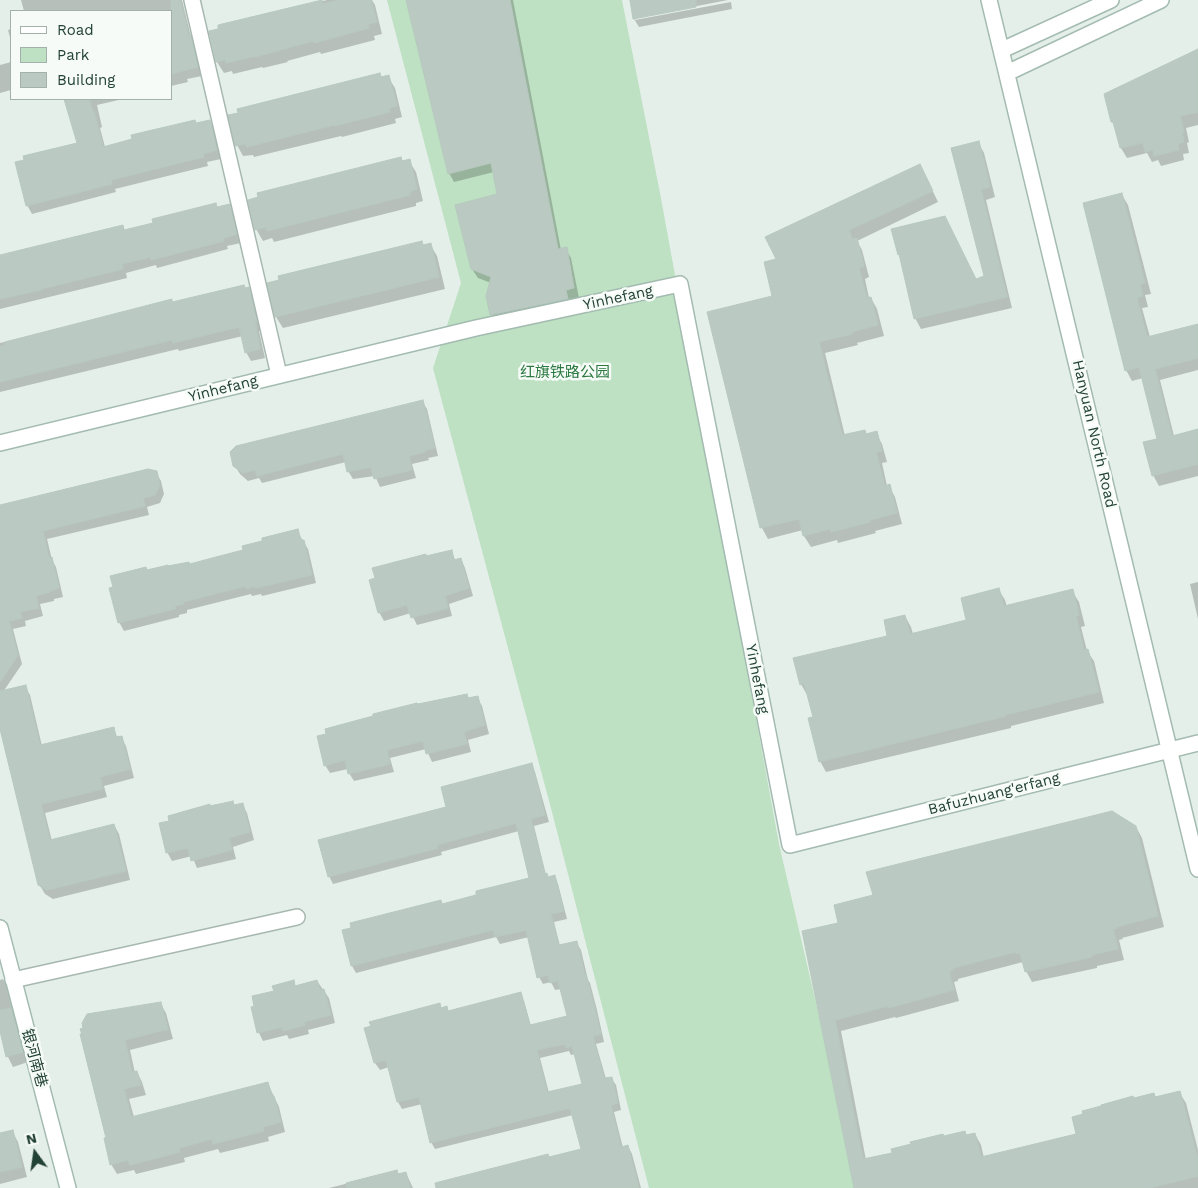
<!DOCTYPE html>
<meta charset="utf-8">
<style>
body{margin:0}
#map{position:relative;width:1198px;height:1188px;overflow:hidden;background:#e5efe9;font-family:"Work Sans",sans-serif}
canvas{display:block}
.legend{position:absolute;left:10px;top:10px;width:162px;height:90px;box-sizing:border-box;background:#f6fbf8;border:1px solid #a2b1aa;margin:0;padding:6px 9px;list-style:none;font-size:15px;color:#234236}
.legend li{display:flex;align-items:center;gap:10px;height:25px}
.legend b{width:25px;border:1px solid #a2b1aa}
.north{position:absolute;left:10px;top:1128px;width:50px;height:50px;-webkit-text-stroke:4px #f6fbf8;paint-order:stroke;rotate:346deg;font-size:14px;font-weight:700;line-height:20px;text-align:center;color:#234236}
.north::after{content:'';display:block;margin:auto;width:18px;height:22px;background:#234236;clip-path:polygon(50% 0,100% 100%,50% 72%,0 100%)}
</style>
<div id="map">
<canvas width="1198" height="1188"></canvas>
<ul class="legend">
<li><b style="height:6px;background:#fff"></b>Road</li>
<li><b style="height:14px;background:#bee0c3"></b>Park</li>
<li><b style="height:14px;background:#bacac2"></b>Building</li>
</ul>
<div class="north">N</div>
</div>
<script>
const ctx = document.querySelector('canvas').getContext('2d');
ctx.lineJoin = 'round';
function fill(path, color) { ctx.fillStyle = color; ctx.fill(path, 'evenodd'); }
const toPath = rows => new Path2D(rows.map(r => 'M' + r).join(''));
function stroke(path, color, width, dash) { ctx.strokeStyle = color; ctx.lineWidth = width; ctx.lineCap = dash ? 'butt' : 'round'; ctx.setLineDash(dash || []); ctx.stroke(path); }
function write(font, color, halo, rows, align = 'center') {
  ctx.font = font + ' "Work Sans","Noto Sans SC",sans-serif'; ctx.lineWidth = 5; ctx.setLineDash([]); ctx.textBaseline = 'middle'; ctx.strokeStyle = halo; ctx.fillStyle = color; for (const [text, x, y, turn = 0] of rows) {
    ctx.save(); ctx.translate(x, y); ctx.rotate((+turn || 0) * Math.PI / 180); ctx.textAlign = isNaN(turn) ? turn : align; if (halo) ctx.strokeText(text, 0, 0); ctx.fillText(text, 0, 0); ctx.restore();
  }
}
const green = toPath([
 [387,0,622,0,660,193,779,844,859,1188,649,1188,552,812,433,368,461,283]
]);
const shadow = toPath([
 [21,0,182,0,192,41,195,46,202,76,187,79,188,82,171,86,171,11,24,11],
 [327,0,372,0,375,5,382,34,374,36,375,40,321,54,320,52,287,61,288,62,263,68,262,67,233,74,232,71,224,73,217,62,210,32,219,30,218,27],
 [407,0,513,0,561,250,566,249,571,258,579,298,570,299,572,308,497,324,492,315,488,295,491,283,478,278,472,269,499,195,494,172,454,182,449,173],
 [631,0,728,0,635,18,635,20,731,2,732,9,639,27,634,19],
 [11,29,11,41,8,30],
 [1198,51,1198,125,1186,128,1189,142,1187,143,1189,153,1183,154,1184,160,1161,166,1158,160,1152,162,1147,153,1127,158,1121,148,1116,128,1112,122],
 [11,62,11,90,0,93,0,65],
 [380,75,382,78,388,77,395,88,402,117,395,119,396,123,342,137,341,136,254,157,253,155,243,156,237,145],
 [66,99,123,99,97,105,102,127,100,128,105,147,210,121,214,130,221,159,207,162,208,166,115,189,116,192,32,214,27,205,79,143],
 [978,142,984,153,995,197,986,200,1012,308,921,329,915,318,976,280,985,277],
 [401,159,403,162,409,161,416,172,423,201,416,203,416,206,274,242,272,238,263,241,256,229],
 [926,177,938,202,857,241,862,250,869,277,865,279,869,298,871,298,877,309,884,336,857,343,858,345,825,353,845,436,864,431,867,435,876,433,882,444,887,462,882,463,887,486,889,486,895,497,902,524,875,531,876,533,838,543,837,540,811,547,804,536,803,530,768,539,762,528,709,312,773,297,777,260],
 [1122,195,1128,205,1151,294,1145,295,1148,307,1142,308,1150,337,1198,325,1198,370,1160,380,1174,436,1198,430,1198,476,1159,486,1153,475,1159,440,1143,378,1132,381,1126,370],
 [229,206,234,214,241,243,227,246,228,249,157,268,156,265,126,273,127,278,0,309,0,256,122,226,125,231],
 [430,244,437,256,445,289,283,328,276,317,269,284],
 [248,289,254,298,261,331,259,331,265,358,251,361,246,352,243,336,179,351,178,349,0,392,0,343,171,301,173,303],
 [422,401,427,409,438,456,428,458,429,460,412,464,416,478,380,487,375,476,353,479,348,471,346,462,262,483,259,478,248,481,240,474,235,466],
 [156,472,161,481,164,494,160,503,147,507,149,515,47,539,52,560,56,567,63,597,54,599,54,601,40,604,43,616,25,621,26,626,13,629,22,664,3,692,25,687,30,695,42,746,113,729,118,738,121,737,126,746,134,778,104,786,107,797,45,813,52,841,114,825,119,834,130,880,53,899,45,894,39,884,0,723,0,506],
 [297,531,308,549,316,583,262,596,261,594,252,596,251,594,187,610,187,613,179,615,179,617,124,631,119,622,147,571,190,565,244,551],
 [451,552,456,561,461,559,465,568,473,596,449,604,452,616,417,625,411,613,384,621,379,612,426,558],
 [1198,582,1198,619,1190,584],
 [999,590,1005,600,1007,607,1072,591,1079,602,1085,626,1081,627,1087,651,1094,661,1104,703,1011,726,1011,728,826,772,820,761,814,718,808,695,807,695,801,684,889,637,905,616,911,627,913,634,968,621],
 [467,695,469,699,477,697,482,706,489,734,468,740,471,752,432,762,426,749,390,758,394,772,354,781,349,773,348,769,330,773,325,765],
 [531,764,535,772,549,822,534,826,546,875,548,878,554,877,558,884,567,919,554,922,560,946,576,942,581,950,588,980,590,983,597,1010,604,1042,596,1044,606,1079,611,1078,616,1085,621,1110,614,1112,623,1148,628,1146,632,1154,641,1188,443,1188,583,1150,573,1115,435,1149,431,1142,422,1104,402,1109,398,1102,389,1067,380,1070,375,1063,366,1029,439,1004,442,1009,447,1008,449,1012,520,994,524,1001,531,1026,568,1017,561,989,555,990,551,982,543,984,539,977,529,937,500,944,496,937,356,973,352,966,442,906,531,879,519,831,441,852,442,855,333,884,329,876,447,808],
 [569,1051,571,1055,576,1054,584,1085,549,1093,540,1058],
 [242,804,247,813,254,840,233,847,236,859,197,868,192,856,172,861,167,852,170,822,210,808,234,806],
 [1136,827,1142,838,1164,927,1122,938,1123,939,1119,940,1124,960,1097,966,1097,968,1032,982,1026,971,1023,962,958,979,958,981,954,982,959,1001,896,1018,895,1017,841,1031,866,1160,894,1154,944,1137,964,1132,967,1136,975,1134,981,1145,984,1158,1077,1135,1154,1094,1156,1098,1179,1092,1186,1103,1198,1150,1198,1188,855,1188,804,932,840,924],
 [3,979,8,989,28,1062,13,1067,8,1057,0,1026,0,980],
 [317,981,329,998,335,1023,308,1030,309,1034,289,1039,287,1035,263,1041,259,1033,252,1008,275,992,293,982,296,987],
 [160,1003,166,1013,173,1039,130,1050,135,1073,137,1072,142,1082,146,1095,129,1099,134,1117,268,1084,279,1107,285,1132,268,1137,269,1141,220,1153,218,1149,184,1158,185,1162,136,1174,134,1170,117,1174,111,1164,107,1139,81,1035],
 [12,1131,18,1142,27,1177,0,1184,0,1134],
 [397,1171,399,1175,406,1173,413,1188,329,1188]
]);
const building = toPath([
 [171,0,180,0,189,36,191,36,198,67,171,74,171,0],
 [322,0,323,4,339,0,371,0,377,22,368,24,369,28,340,36,314,43,313,41,255,57,255,56,226,63,225,60,216,62,209,31,218,29,218,25,322,0],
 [406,0,510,0,558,249,567,247,574,288,566,290,568,299,490,315,486,296,491,277,471,269,455,205,497,194,491,163,448,174,406,0],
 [630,0,696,0,696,7,633,19,630,0],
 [1198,49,1198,112,1180,116,1184,132,1182,133,1184,142,1178,144,1179,150,1154,156,1153,150,1145,152,1143,143,1120,148,1113,122,1111,122,1104,94,1198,49],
 [380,73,381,77,389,75,397,106,389,108,390,112,334,126,334,125,247,147,246,144,235,146,228,115,238,113,237,109,380,73],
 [64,99,89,99,93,112,94,111,103,147,132,139,131,135,195,120,196,123,210,120,217,150,203,154,204,157,111,180,112,184,26,206,15,162,24,160,23,156,77,143,64,99],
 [979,141,990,187,981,189,1007,297,914,319,899,254,898,255,891,229,945,216,976,279,984,276,951,148,979,141],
 [401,157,402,161,410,159,417,189,410,192,410,195,267,231,266,227,255,230,248,200,258,197,257,193,401,157],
 [920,164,933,191,849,230,852,239,857,238,864,266,859,268,867,298,871,297,878,325,852,332,852,334,819,342,842,435,865,430,866,434,877,431,882,451,876,452,885,486,890,484,897,513,870,520,870,522,831,532,830,529,803,536,799,519,760,528,707,312,772,296,764,262,776,259,765,237,920,164],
 [1122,193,1145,283,1140,284,1143,296,1137,298,1147,337,1198,324,1198,358,1155,369,1172,436,1198,429,1198,464,1152,476,1143,442,1157,439,1139,367,1125,371,1083,203,1122,193],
 [216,203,217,207,230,204,237,234,224,238,224,241,151,260,151,257,122,264,123,269,41,289,41,290,0,299,0,255,123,225,124,230,153,223,152,219,216,203],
 [422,241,423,245,431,243,439,277,275,317,267,283,279,280,278,276,422,241],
 [244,285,245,288,249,287,257,322,255,322,260,349,245,353,239,327,173,343,172,340,0,382,0,347,5,345,5,342,172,299,172,302,244,285],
 [423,400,435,448,425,450,425,452,409,456,412,470,374,479,371,467,347,472,343,454,257,476,255,470,243,473,233,466,230,452,236,446,423,400],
 [148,469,157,471,160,485,155,495,143,498,145,506,43,531,49,558,52,557,59,588,50,591,50,592,36,596,39,608,20,612,22,618,9,621,18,655,0,682,0,505,148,469],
 [298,529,301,540,304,540,312,575,256,588,255,586,246,589,246,586,183,602,184,604,175,606,175,609,118,623,109,588,113,587,110,576,146,567,147,570,168,565,168,566,189,562,190,564,212,558,243,550,242,546,262,541,262,538,298,529],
 [452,550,454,560,461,558,469,588,445,596,448,608,411,618,407,605,378,613,369,580,375,578,372,568,426,554,426,556,452,550],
 [999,588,1004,606,1073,589,1079,615,1076,616,1084,650,1088,649,1099,692,1005,715,1006,716,819,762,808,718,813,717,804,683,800,685,793,658,887,636,884,620,905,615,910,634,966,620,961,598,999,588],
 [26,685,40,745,114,727,116,737,122,736,130,769,100,777,103,789,41,804,50,840,114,824,126,871,47,890,38,885,0,729,0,691,26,685],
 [467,694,468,698,478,696,485,725,464,732,467,744,426,754,423,741,387,750,390,764,348,774,345,760,324,766,317,736,326,734,325,729,373,716,373,714,417,703,418,704,467,694],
 [532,763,545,815,531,819,545,874,547,873,548,877,555,875,564,911,551,914,559,945,577,941,585,975,586,974,593,1001,601,1034,593,1036,604,1078,612,1077,618,1103,611,1105,621,1147,628,1145,639,1188,436,1188,435,1183,548,1154,549,1157,581,1149,570,1108,430,1143,419,1097,397,1102,386,1060,374,1063,364,1028,371,1026,369,1022,440,1003,441,1008,447,1006,448,1011,521,992,530,1025,567,1016,558,981,550,983,548,975,537,978,526,930,495,937,493,930,351,966,342,930,351,928,350,923,441,900,442,904,476,895,476,891,529,878,516,823,437,845,438,848,328,877,318,840,446,807,441,787,532,763],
 [565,1044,566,1048,572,1046,582,1084,547,1092,537,1050,565,1044],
 [233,801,234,805,243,803,250,832,229,838,232,850,191,861,188,848,166,853,159,823,169,821,168,816,210,804,210,806,233,801],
 [1112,811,1136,826,1158,916,1117,927,1117,928,1113,929,1118,949,1092,955,1092,957,1025,972,1020,953,1017,954,1016,952,953,968,953,970,949,971,954,990,888,1008,888,1006,835,1020,863,1159,892,1153,891,1149,911,1144,910,1142,943,1134,944,1136,965,1131,966,1135,975,1133,981,1157,1076,1134,1072,1117,1083,1114,1082,1111,1101,1106,1101,1105,1133,1096,1134,1098,1154,1093,1155,1097,1180,1091,1198,1159,1198,1176,1149,1188,854,1188,802,931,838,923,834,905,873,895,866,872,1112,811],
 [294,980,295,986,317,980,320,990,324,989,331,1015,304,1022,305,1025,283,1031,282,1027,257,1033,251,1007,254,1006,252,996,274,991,272,986,294,980],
 [161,1002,168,1029,125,1040,132,1072,137,1071,141,1085,124,1089,131,1117,268,1082,272,1096,274,1096,281,1122,263,1127,264,1131,213,1144,212,1139,179,1148,180,1152,130,1165,128,1160,110,1165,104,1138,106,1138,80,1034,82,1034,80,1029,83,1028,82,1023,87,1014,161,1002],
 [11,1008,23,1052,6,1057,0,1031,0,1010,11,1008],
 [13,1130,22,1167,0,1172,0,1133,13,1130],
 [397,1170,398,1174,406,1172,410,1188,347,1188,346,1183,397,1170]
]);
const street = toPath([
 [192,0,279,375],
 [13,980,297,917]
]);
const secondary = toPath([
 [989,0,1198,869],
 [1002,50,1111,0],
 [1007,73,1161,0],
 [0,443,476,328,680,284,790,845,1198,743],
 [0,928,68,1188]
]);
const streetNames = [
 ["Yinhefang",618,298,-12],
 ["Yinhefang",223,389,-14],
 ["Hanyuan North Road",1094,434,77],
 ["Yinhefang",757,679,79],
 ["Bafuzhuang'erfang",994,794,-14],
 ["银河南巷",34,1058,75]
];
const parkNames = [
 ["红旗铁路公园",565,373]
];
fill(green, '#bee0c3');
fill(shadow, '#0003');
fill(building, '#bacac2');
stroke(building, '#b7c9bf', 1);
stroke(street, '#a7b8b0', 18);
stroke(secondary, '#a3bbb0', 18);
stroke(street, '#fff', 15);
stroke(secondary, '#fff', 15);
write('15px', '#234236', '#f6fbf8', streetNames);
write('15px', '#2c7a41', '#f6fbf8', parkNames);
</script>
